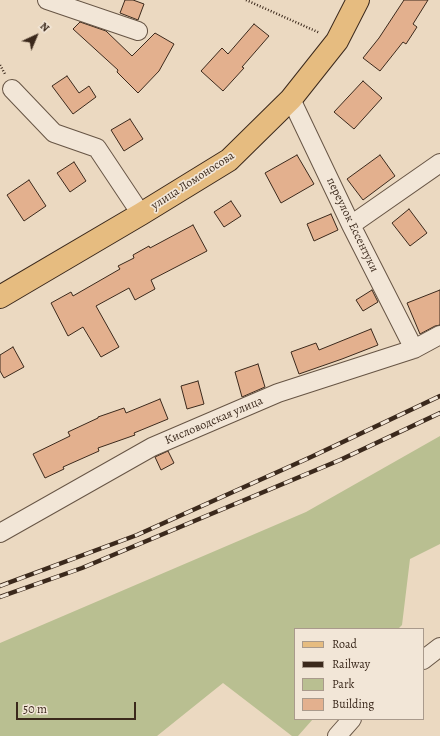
<!DOCTYPE html>
<meta charset="utf-8">
<style>
body{margin:0}
#map{position:relative;width:440px;height:736px;overflow:hidden;background:#ebd9c1;font-family:Alegreya,serif}
canvas{display:block}
.legend{position:absolute;left:294px;top:628px;width:130px;height:92px;box-sizing:border-box;background:#f2e6d7;border:1px solid #a99a8c;margin:0;padding:5px 7px;list-style:none;font-size:12px;color:#3b291c}
.legend li{display:flex;align-items:center;gap:8px;height:20px}
.legend b{width:20px;border:1px solid #a99a8c}
.north{position:absolute;left:16px;top:16px;width:40px;height:40px;-webkit-text-stroke:3px #f2e6d7;paint-order:stroke;rotate:44deg;font-size:11px;font-weight:700;line-height:16px;text-align:center;color:#3b291c}
.north::after{content:'';display:block;margin:auto;width:14px;height:18px;background:#3b291c;clip-path:polygon(50% 0,100% 100%,50% 72%,0 100%)}
.scale{position:absolute;left:16px;top:702px;width:120px;height:18px;box-sizing:border-box;border:2px solid #3b291c;border-top:0;padding-left:5px;font-size:12px;line-height:14px;white-space:nowrap;color:#3b291c;-webkit-text-stroke:3px #f2e6d7;paint-order:stroke}
</style>
<div id="map">
<canvas width="440" height="736"></canvas>
<ul class="legend">
<li><b style="height:5px;background:#e6bc80"></b>Road</li>
<li><b style="height:5px;background:#3b291c"></b>Railway</li>
<li><b style="height:11px;background:#b9bf91"></b>Park</li>
<li><b style="height:11px;background:#e3b08e"></b>Building</li>
</ul>
<div class="north">N</div>
<div class="scale">50 m</div>
</div>
<script>
const ctx = document.querySelector('canvas').getContext('2d');
ctx.lineJoin = 'round';
function fill(path, color) { ctx.fillStyle = color; ctx.fill(path, 'evenodd'); }
const toPath = rows => new Path2D(rows.map(r => 'M' + r).join(''));
function stroke(path, color, width, dash) { ctx.strokeStyle = color; ctx.lineWidth = width; ctx.lineCap = dash ? 'butt' : 'round'; ctx.setLineDash(dash || []); ctx.stroke(path); }
function write(font, color, halo, rows, align = 'center') {
  ctx.font = font + ' Alegreya,serif'; ctx.lineWidth = 3.5; ctx.setLineDash([]); ctx.textBaseline = 'middle'; ctx.strokeStyle = halo; ctx.fillStyle = color; for (const [text, x, y, turn = 0] of rows) {
    ctx.save(); ctx.translate(x, y); ctx.rotate((+turn || 0) * Math.PI / 180); ctx.textAlign = isNaN(turn) ? turn : align; if (halo) ctx.strokeText(text, 0, 0); ctx.fillText(text, 0, 0); ctx.restore();
  }
}
const green = toPath([
 [440,436,440,544,410,559,402,625,398,629,295,629,295,719,313,719,298,736,292,736,223,683,157,736,0,736,0,643,306,512]
]);
const building = toPath([
 [125,0,133,0,144,4,138,20,120,13,125,0],
 [404,0,428,0,413,24,417,27,406,44,403,42,380,71,363,58,379,38,404,0],
 [80,22,106,31,132,56,155,33,174,44,159,71,138,93,117,72,118,70,73,29,80,22],
 [254,24,269,36,242,67,244,68,223,91,201,71,222,48,228,54,254,24],
 [67,76,79,93,89,86,96,97,73,114,52,86,67,76],
 [363,81,382,98,354,129,334,112,363,81],
 [130,119,143,139,124,151,111,130,130,119],
 [297,155,314,184,281,203,265,173,297,155],
 [380,155,395,176,363,200,347,179,380,155],
 [74,162,86,181,70,192,57,173,74,162],
 [29,180,46,206,24,221,7,195,29,180],
 [231,201,241,216,224,227,214,212,231,201],
 [409,209,427,233,410,246,392,223,409,209],
 [331,214,338,230,314,241,307,224,331,214],
 [193,225,207,251,151,280,155,289,135,300,129,288,96,306,119,347,101,357,83,327,68,336,51,303,71,292,73,296,120,269,118,266,134,258,133,255,149,246,150,248,193,225],
 [372,290,378,302,363,311,356,300,372,290],
 [440,290,440,325,435,326,420,334,407,303,440,290],
 [371,329,378,345,342,359,299,374,291,352,316,343,319,350,371,329],
 [13,347,24,367,4,378,0,371,0,355,13,347],
 [258,364,265,387,242,397,235,372,258,364],
 [198,381,204,404,187,409,181,386,198,381],
 [160,399,168,419,134,433,135,435,98,448,99,451,63,467,64,469,45,478,33,454,70,436,68,432,98,418,98,417,124,408,126,413,160,399],
 [168,451,174,463,161,470,155,457,168,451]
]);
const path = toPath([
 [246,0,320,33],
 [0,65,5,74]
]);
const minor = toPath([
 [47,0,138,31],
 [12,89,54,133,97,148,141,214],
 [291,99,351,225,414,349],
 [351,225,440,163],
 [0,533,152,447,278,393,414,349,440,335],
 [423,660,440,647],
 [337,736,352,719]
]);
const major = toPath([
 [0,297,141,214,229,160,291,99,337,41,358,0]
]);
const rail = toPath([
 [0,586,137,535,311,457,440,396],
 [0,597,82,568,340,460,440,413]
]);
const streetNames = [
 ["улица Ломоносова",193,181,-33],
 ["переулок Ессентуки",352,225,64],
 ["Кисловодская улица",214,421,-23]
];
fill(green, '#b9bf91');
fill(building, '#e3b08e');
stroke(building, '#3b291c', 1);
stroke(minor, '#675545', 20);
stroke(major, '#3b291c', 24);
stroke(path, '#3b291c', 2.5, [1, 2]);
stroke(minor, '#f2e6d7', 18);
stroke(major, '#e6bc80', 22);
stroke(rail, '#3b291c', 4.5);
stroke(rail, '#f2e6d7', 3, [9]);
write('12px', '#3b291c', '#f2e6d7', streetNames);
</script>
